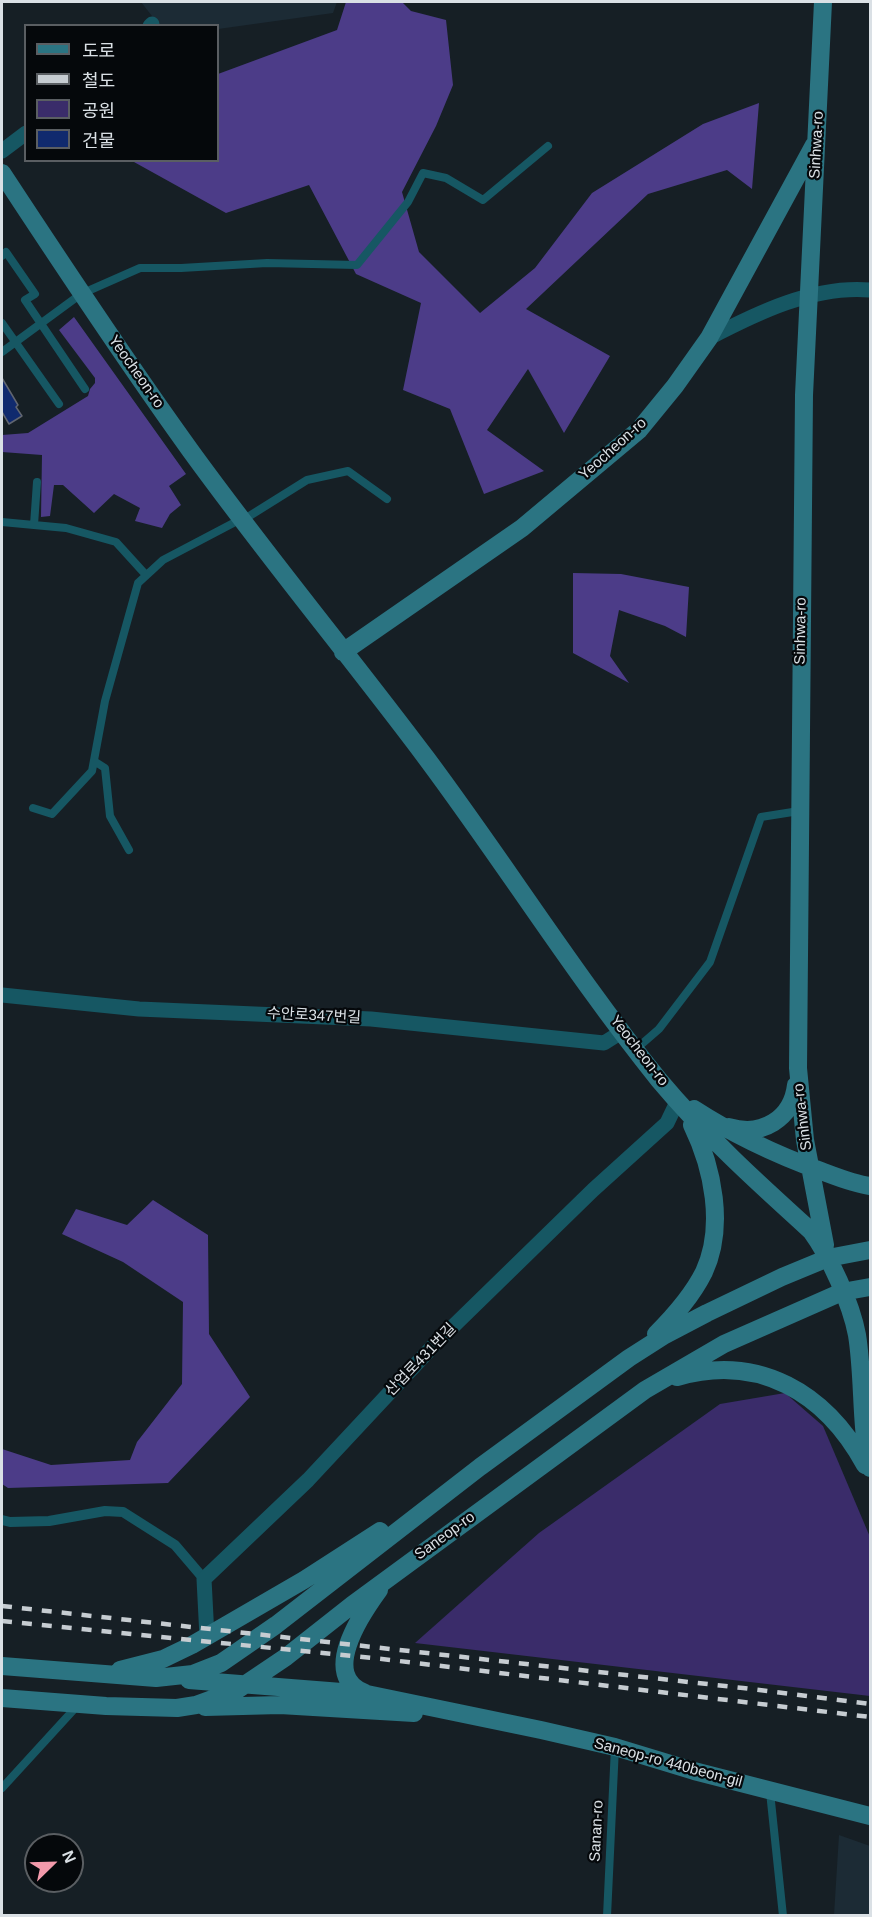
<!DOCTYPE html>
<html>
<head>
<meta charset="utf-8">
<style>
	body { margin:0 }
	#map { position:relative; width:872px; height:1917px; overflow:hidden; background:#161f25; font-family:Helvetica,"Noto Sans KR",sans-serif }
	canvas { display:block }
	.frame { position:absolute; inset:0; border:3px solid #dae0e5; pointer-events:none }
	.legend { position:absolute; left:24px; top:24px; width:195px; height:138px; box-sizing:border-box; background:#05080b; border:2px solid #5a5e62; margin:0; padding:8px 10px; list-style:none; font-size:18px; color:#dae0e5 }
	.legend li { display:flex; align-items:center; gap:12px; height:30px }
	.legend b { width:30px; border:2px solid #5a5e62 }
	.north { position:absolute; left:24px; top:1833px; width:60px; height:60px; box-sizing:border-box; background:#05080b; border:2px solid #5a5e62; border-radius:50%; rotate:67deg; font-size:16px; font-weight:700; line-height:24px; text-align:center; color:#dae0e5 }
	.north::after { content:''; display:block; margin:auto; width:21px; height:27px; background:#f39aab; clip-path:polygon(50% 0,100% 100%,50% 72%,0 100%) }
</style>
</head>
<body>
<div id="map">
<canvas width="872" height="1917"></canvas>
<div class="frame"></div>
<ul class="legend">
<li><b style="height:8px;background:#2b7482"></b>도로</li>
<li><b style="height:8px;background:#c6ccd1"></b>철도</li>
<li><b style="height:16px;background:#3a2c6a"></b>공원</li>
<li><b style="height:16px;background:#102a6e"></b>건물</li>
</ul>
<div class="north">N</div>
</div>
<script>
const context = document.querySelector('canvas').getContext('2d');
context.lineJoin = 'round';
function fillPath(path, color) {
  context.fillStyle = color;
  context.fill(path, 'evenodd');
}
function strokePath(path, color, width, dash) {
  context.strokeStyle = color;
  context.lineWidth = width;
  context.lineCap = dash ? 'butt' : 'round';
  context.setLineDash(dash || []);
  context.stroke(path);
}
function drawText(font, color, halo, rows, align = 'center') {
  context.font = font + ' Helvetica,"Noto Sans KR",sans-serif';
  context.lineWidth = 4.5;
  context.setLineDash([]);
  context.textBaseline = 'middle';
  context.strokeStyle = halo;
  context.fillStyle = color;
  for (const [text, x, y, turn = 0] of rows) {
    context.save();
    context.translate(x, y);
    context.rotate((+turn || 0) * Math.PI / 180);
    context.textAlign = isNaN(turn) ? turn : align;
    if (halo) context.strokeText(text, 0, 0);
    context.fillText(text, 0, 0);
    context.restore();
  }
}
const built = new Path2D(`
	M141,2H337L333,13L218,29V26L159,25Z
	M839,1835L870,1846V1915H834Z`);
const green = new Path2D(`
	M785,1393L823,1426L870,1537V1696L415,1643L539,1533L720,1404Z`);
const forest = new Path2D(`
	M346,2H402L411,11L446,20L453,85L436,126L402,192L419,252L480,313L535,268L592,193L703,124L759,103L752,189L727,170L648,194L526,309L610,356L564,433L528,369L487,430L544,471L484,494L450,409L403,390L421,303L356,274L309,185L226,213L134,162L218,160V74L337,30Z
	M74,317L186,474L169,486L181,505L170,514L162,528L135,521L140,508L114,494L94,513L63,485H54L50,516L41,517L42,455L2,452V435L28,433L88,396L90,389L95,383V378L59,330Z
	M573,573L621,574L689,587L686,637L665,626L619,610L610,656L629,683L573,653Z
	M153,1200L208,1235L209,1334L250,1397L168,1483L8,1488L2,1484V1449L51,1465L130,1460L137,1442L182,1384L183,1302L123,1262L62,1234L76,1209L127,1225Z`);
const building = new Path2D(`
	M2,378L18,405L16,407L22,416L9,424L2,412Z`);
const service = new Path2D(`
	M2,256L6,252L35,294L25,300L85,389
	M2,323L59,404
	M2,352L81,294L140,268H181L267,263L357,265L408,202L423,173L446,178L483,200L548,146
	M243,520L307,480L348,471L387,499
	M2,522L66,528L116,542L146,575
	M34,525L37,482
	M94,761L105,768L110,816L129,850
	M33,808L52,814L92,771L105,701L138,583L163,560L241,519
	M636,1049L659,1029L710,962L761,817L799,811
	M2,1788L78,1705
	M770,1792L783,1916
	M607,1916L615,1747`);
const pedestrian = new Path2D(`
	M2,1520L10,1522L49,1521L105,1511L123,1512L175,1545L204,1579`);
const minor = new Path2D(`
	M150,26L152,24
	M2,151L26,133
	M709,338C757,313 814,285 870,290
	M2,995L139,1009L371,1019L604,1043L623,1031
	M207,1637L204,1579L308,1480L434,1345L593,1190L667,1123L678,1100`);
const secondary = new Path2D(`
	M823,2L804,395L798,1068L805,1140L825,1245
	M2,173C63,266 125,360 190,450C266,555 349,655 427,759C506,865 576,977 659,1080C705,1135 758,1183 811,1231C830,1257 851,1303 857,1335C864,1379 860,1424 870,1468
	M343,652L522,528L639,430L675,386L709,338L814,145
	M694,1109C734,1135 777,1155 821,1171C837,1177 854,1184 870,1186
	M729,1127C762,1137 792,1119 796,1085
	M656,1334C675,1315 692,1296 704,1272C725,1227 713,1168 692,1125
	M677,1377C759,1353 826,1393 865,1465
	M2,1666L156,1678L193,1674L221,1663L237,1652L276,1625L480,1467L629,1358L665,1335L707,1313L782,1277L828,1258L870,1250
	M120,1670L163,1659L192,1645L304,1580L380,1531
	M189,1680L367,1694L541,1730L615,1747L694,1771L870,1816
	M365,1693C320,1676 360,1616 379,1590
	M2,1698L106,1706L177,1708L196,1705L237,1690L286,1657L352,1605L645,1390L724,1344L842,1292L870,1287
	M205,1707L280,1705L414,1713`);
const rail = new Path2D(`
	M2,1606L743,1688L870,1704
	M2,1621L382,1659L870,1717`);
const streetNames = [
	["Sinhwa-ro",817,145,-87],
	["Yeocheon-ro",136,372,55],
	["Yeocheon-ro",613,449,-42],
	["Sinhwa-ro",801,631,-89],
	["수안로347번길",314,1016,3],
	["Yeocheon-ro",639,1051,52],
	["Sinhwa-ro",803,1117,-97],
	["산업로431번길",421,1360,-46],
	["Saneop-ro",445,1536,-36],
	["Saneop-ro 440beon-gil",668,1763,15],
	["Sanan-ro",597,1831,-87]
];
fillPath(built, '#1c2b35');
fillPath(green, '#3a2c6a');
fillPath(forest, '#4c3c88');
fillPath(building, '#102a6e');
strokePath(building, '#606570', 1.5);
strokePath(service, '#165763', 8);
strokePath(pedestrian, '#165763', 10);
strokePath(minor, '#165763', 15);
strokePath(secondary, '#2b7482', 18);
strokePath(rail, '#c6ccd1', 4.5, [10, 10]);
drawText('15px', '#dae0e5', '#05080b', streetNames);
</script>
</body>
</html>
